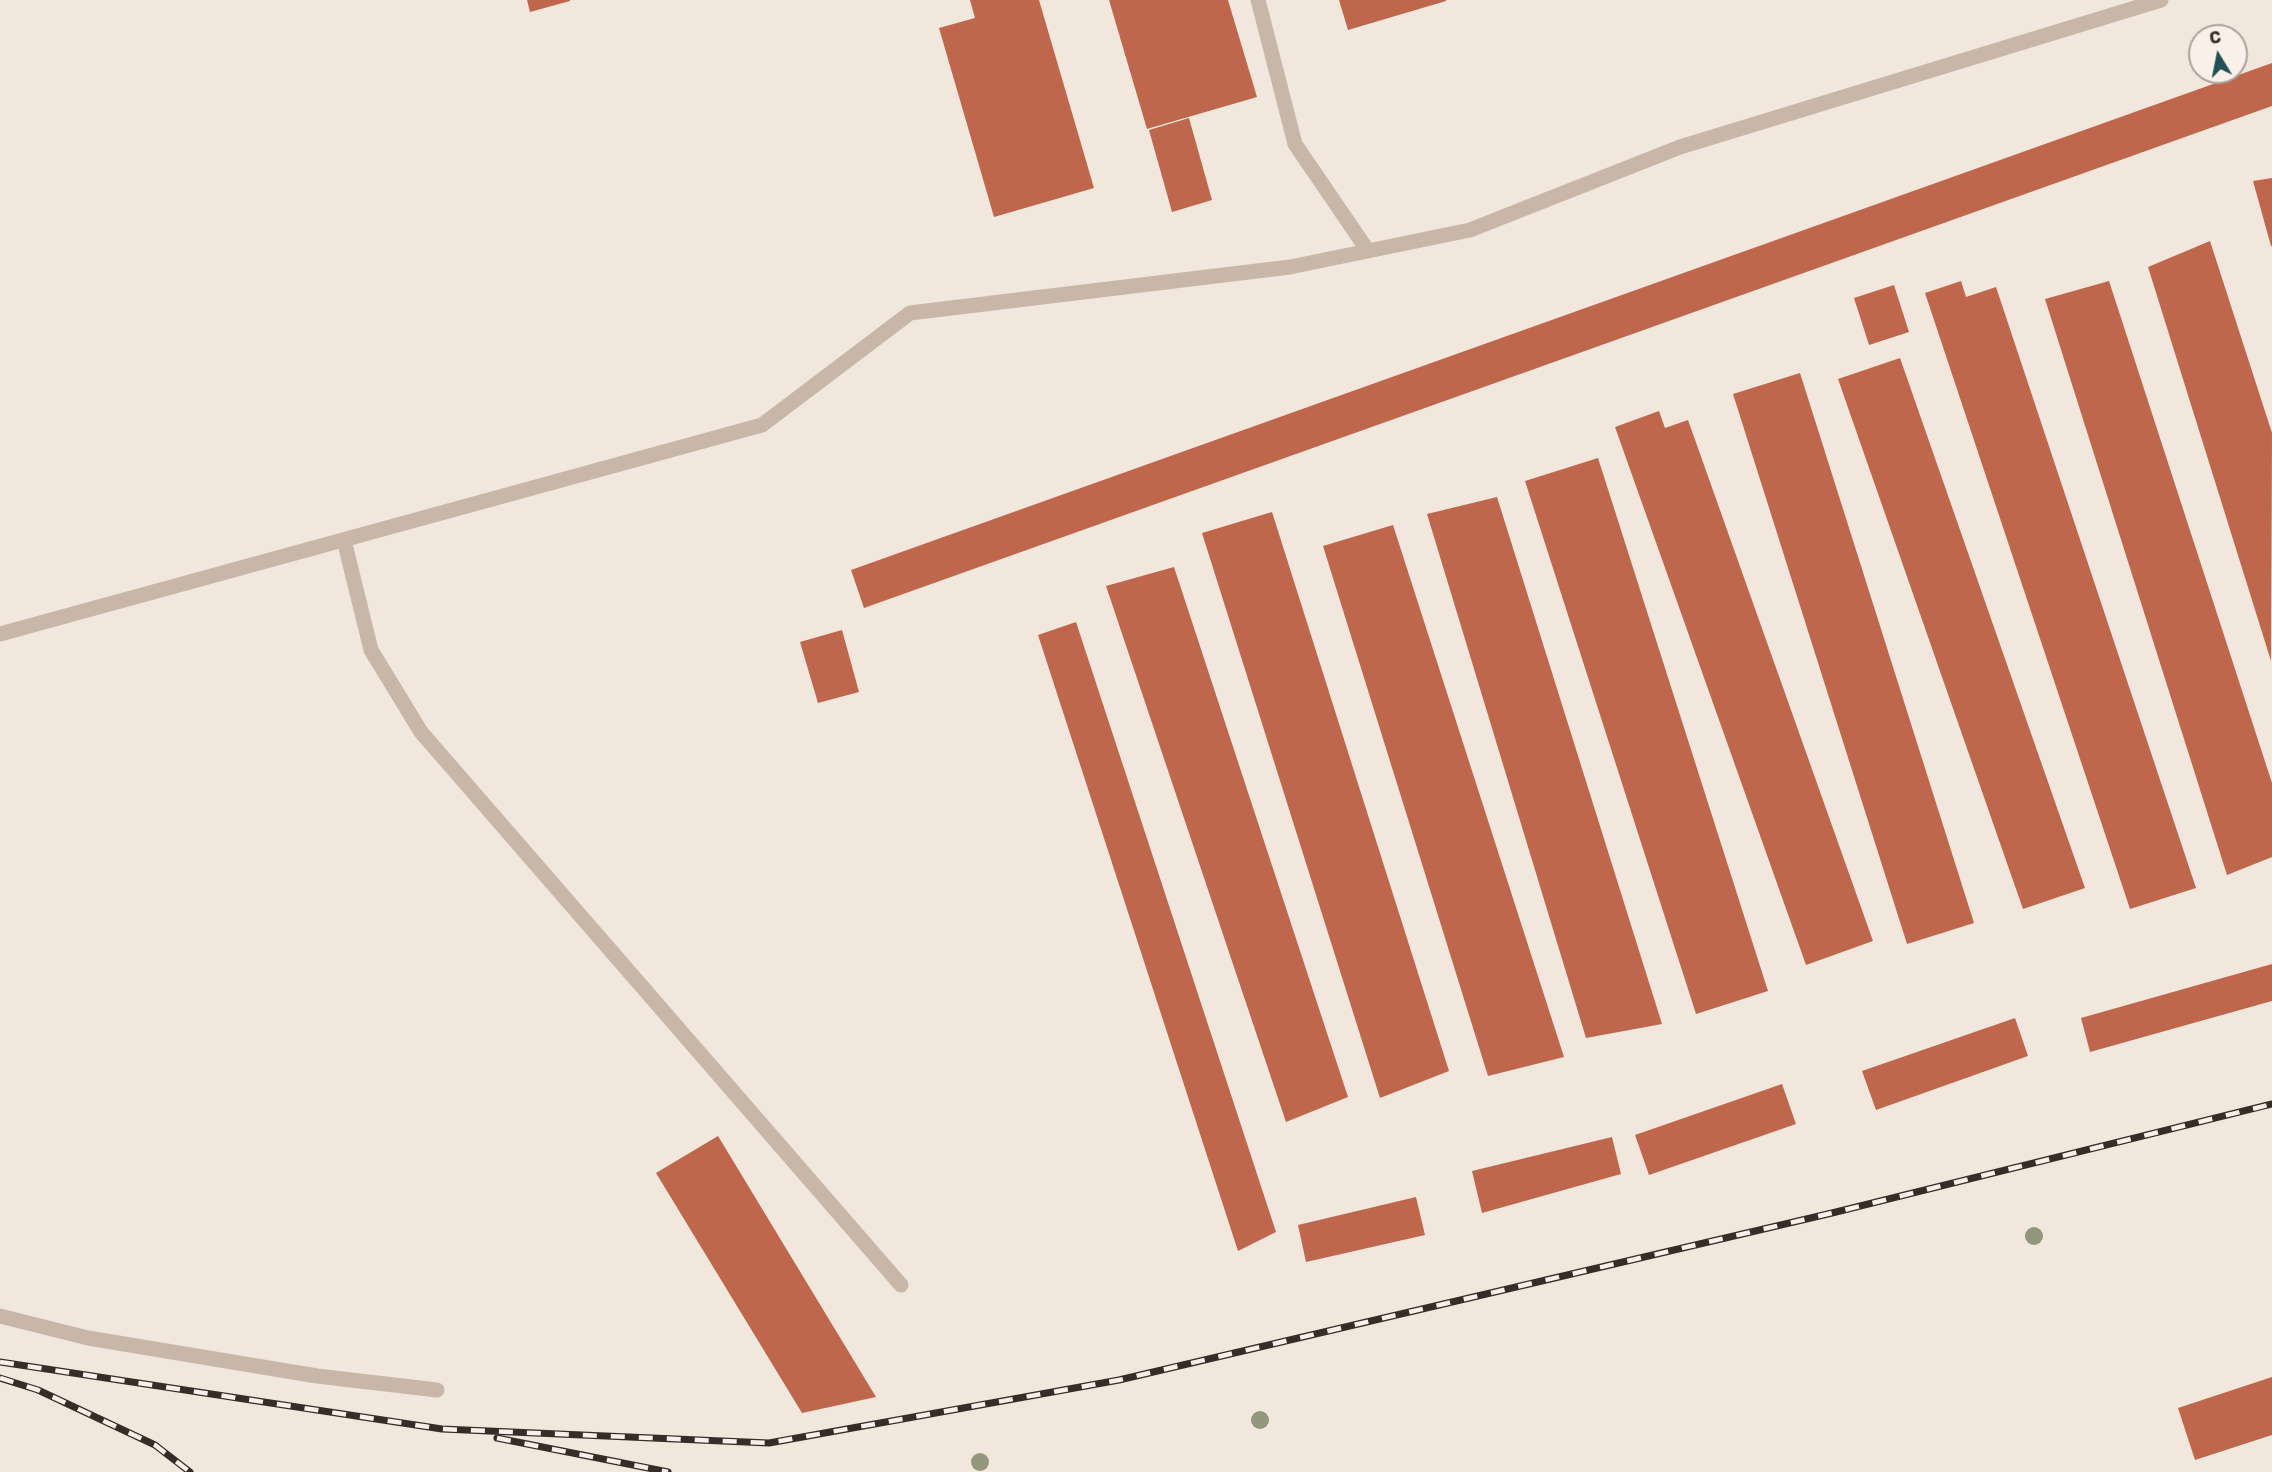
<!DOCTYPE html>
<html>
<head>
<meta charset="utf-8">
<style>
	body { margin:0 }
	#map { position:relative; width:2272px; height:1472px; overflow:hidden; background:#f1e7dd; font-family:Rubik,sans-serif }
	canvas { display:block }
	.north { position:absolute; left:2188px; top:24px; width:60px; height:60px; box-sizing:border-box; background:#f9f1e9; border:2px solid #aba39c; border-radius:50%; rotate:350deg; font-size:16px; font-weight:700; line-height:24px; text-align:center; color:#362d29 }
	.north::after { content:''; display:block; margin:auto; width:21px; height:27px; background:#205255; clip-path:polygon(50% 0,100% 100%,50% 72%,0 100%) }
</style>
</head>
<body>
<div id="map">
<canvas width="2272" height="1472"></canvas>
<div class="north">С</div>
</div>
<script>
const context = document.querySelector('canvas').getContext('2d');
context.lineJoin = 'round';
function fillPath(path, color) {
  context.fillStyle = color;
  context.fill(path, 'evenodd');
}
function strokePath(path, color, width, dash) {
  context.strokeStyle = color;
  context.lineWidth = width;
  context.lineCap = dash ? 'butt' : 'round';
  context.setLineDash(dash || []);
  context.stroke(path);
}
const building = new Path2D(`
	M527,0H570V1L530,12Z
	M970,0H1039L1094,188L994,217L939,28L975,18Z
	M1109,0H1228L1257,97L1147,129Z
	M1339,0H1446V1L1348,30Z
	M2272,63V106L864,608L851,570Z
	M1189,118L1212,200L1172,212L1149,130Z
	M2272,178V246H2271L2253,181Z
	M2210,241L2272,433L2271,661L2148,267Z
	M1961,281L1966,297L1996,287L2196,888L2130,909L1925,293Z
	M2109,281L2272,783V857L2227,875L2045,299Z
	M1894,285L1909,332L1869,345L1854,298Z
	M1900,358L2085,888L2023,909L1838,379Z
	M1800,373L1974,923L1907,944L1733,394Z
	M1659,411L1665,428L1688,420L1873,941L1806,965L1615,427Z
	M1598,458L1768,991L1696,1014L1525,481Z
	M1497,497L1662,1024L1586,1038L1427,514Z
	M1272,512L1449,1071L1380,1098L1202,533Z
	M1393,525L1564,1057L1488,1076L1323,546Z
	M1174,567L1348,1097L1286,1122L1106,586Z
	M1076,622L1276,1232L1238,1251L1038,635Z
	M842,630L859,692L818,703L800,642Z
	M2272,964V1001L2090,1052L2081,1018Z
	M2015,1018L2028,1056L1876,1110L1862,1071Z
	M1782,1084L1796,1124L1649,1175L1635,1135Z
	M718,1136L876,1397L802,1413L656,1173Z
	M1612,1137L1621,1174L1482,1213L1472,1171Z
	M1416,1197L1425,1235L1306,1262L1298,1225Z
	M2272,1377V1435L2195,1460L2178,1408Z`);
const minor = new Path2D(`
	M1258,0L1295,144L1368,251
	M344,540L371,650L421,732L901,1285
	M0,634L762,425L910,313L1290,267L1470,230L1680,147L2161,0
	M0,1316L88,1338L317,1376L437,1390`);
const rail = new Path2D(`
	M0,1362L442,1429L769,1443L1119,1380L1832,1213L2272,1104
	M0,1378L38,1390L155,1445L190,1472
	M497,1438L668,1472`);
const trees = [
	[2034,1236],
	[1260,1420],
	[980,1462]
];
fillPath(building, '#bf674c');
strokePath(minor, '#c8b7a9', 15);
strokePath(rail, '#362d29', 7);
strokePath(rail, '#f9f1e9', 4.5, [14]);
context.fillStyle = '#92967d';
for (const [x, y] of trees) {
  context.beginPath();
  context.arc(x, y, 9, 0, 2 * Math.PI);
  context.fill();
}
</script>
</body>
</html>
